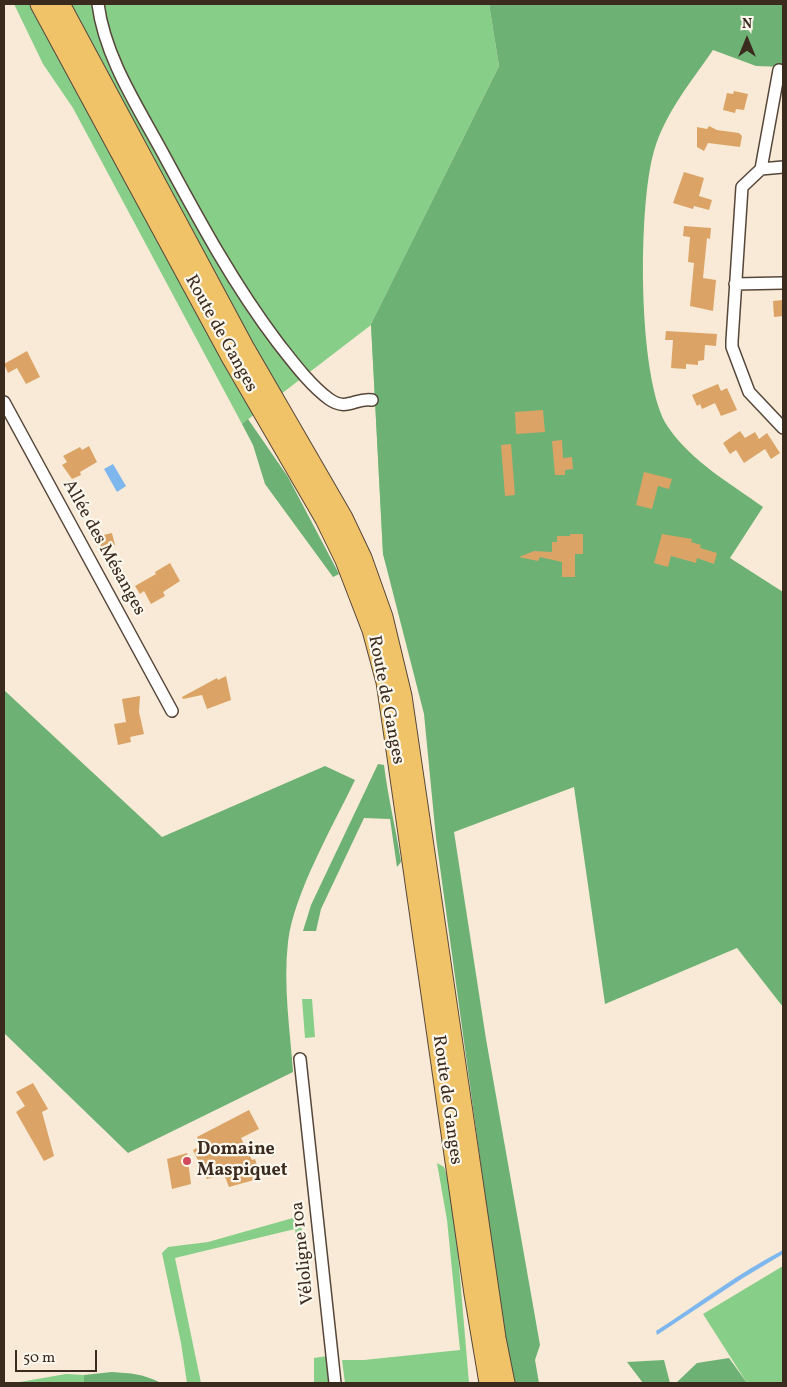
<!DOCTYPE html>
<html>
<head>
<meta charset="utf-8">
<style>
	body { margin:0 }
	#map { position:relative; width:787px; height:1387px; overflow:hidden; background:#f8ead6; font-family:Vollkorn,serif }
	canvas { display:block }
	.frame { position:absolute; inset:0; border:5px solid #3b2a1e; pointer-events:none }
	.north { position:absolute; left:722px; top:15px; width:50px; height:50px; -webkit-text-stroke:4px #fbf7ec; paint-order:stroke; rotate:0deg; font-size:14px; font-weight:700; line-height:20px; text-align:center; color:#3b2a1e }
	.north::after { content:''; display:block; margin:auto; width:18px; height:22px; background:#3b2a1e; clip-path:polygon(50% 0,100% 100%,50% 72%,0 100%) }
	.scale { position:absolute; left:15px; top:1350px; width:82px; height:22px; box-sizing:border-box; border:2px solid #3b2a1e; border-top:0; padding-left:6px; font-size:15px; line-height:18px; white-space:nowrap; color:#3b2a1e; -webkit-text-stroke:4px #fbf7ec; paint-order:stroke }
</style>
</head>
<body>
<div id="map">
<canvas width="787" height="1387"></canvas>
<div class="frame"></div>
<div class="north">N</div>
<div class="scale">50 m</div>
</div>
<script>
const context = document.querySelector('canvas').getContext('2d');
context.lineJoin = 'round';
function fillPath(path, color) {
  context.fillStyle = color;
  context.fill(path, 'evenodd');
}
function strokePath(path, color, width, dash) {
  context.strokeStyle = color;
  context.lineWidth = width;
  context.lineCap = dash ? 'butt' : 'round';
  context.setLineDash(dash || []);
  context.stroke(path);
}
function drawText(font, color, halo, rows, align = 'center') {
  context.font = font + ' Vollkorn,serif';
  context.lineWidth = 4.5;
  context.setLineDash([]);
  context.textBaseline = 'middle';
  context.strokeStyle = halo;
  context.fillStyle = color;
  for (const [text, x, y, turn = 0] of rows) {
    context.save();
    context.translate(x, y);
    context.rotate((+turn || 0) * Math.PI / 180);
    context.textAlign = isNaN(turn) ? turn : align;
    if (halo) context.strokeText(text, 0, 0);
    context.fillText(text, 0, 0);
    context.restore();
  }
}
const green = new Path2D(`
	M14,4H489L499,66L371,324L783,787L609,741L442,742L383,554L371,325L242,424L73,108L43,64Z
	M302,999H312L315,1037L305,1038Z
	M437,1163L444,1167L447,1176L457,1242L469,1383H345L342,1360H364L460,1350L447,1220Z
	M300,1216L307,1271L301,1273L295,1229L175,1258L201,1383H187L181,1343L162,1253L168,1247L208,1242Z
	M783,1266V1383H747L703,1314Z
	M327,1356L330,1383H314V1358Z
	M66,1374L84,1375V1383H14Z`);
const forest = new Path2D(`
	M489,4H783V67L756,66L713,50C691,82 665,113 654,151C638,205 637,381 668,427C691,461 731,484 763,507L730,558L783,592V1007L737,948L605,1004L574,787L454,832L486,1039L540,1345L535,1360L539,1383H514L503,1326L436,838L424,714L383,554L371,324L499,66Z
	M248,419L288,477L339,574L333,577L265,484L253,445L242,424Z
	M4,690L162,837L325,766L355,780C333,826 294,893 288,942C283,985 290,1030 293,1072L128,1153L4,1033Z
	M378,764L384,765C388,798 396,829 401,862L397,867L390,819L364,818L321,909L316,931H303L311,905Z
	M729,1358L747,1383H676L697,1363Z
	M664,1360L670,1383H643L627,1362Z
	M112,1372C130,1373 144,1374 161,1383H84V1375Z`);
const water = new Path2D(`
	M113,464L126,486L117,492L104,469Z
	M783,1250V1254L743,1278L657,1335L656,1331C698,1304 739,1273 783,1250Z`);
const building = new Path2D(`
	M734,91L748,94L744,110L736,109L735,113L723,110L727,93L733,94Z
	M709,126L717,130L739,133L742,136L740,147L708,143L704,151L697,147V127L707,129Z
	M684,172L704,178L699,196L712,200L709,210L694,206L693,209L673,203Z
	M684,226L711,228L710,239L707,238L703,278L716,280L713,311L690,306L694,263L688,262L690,237L683,236Z
	M783,300V316L774,317L773,301Z
	M666,331L717,334L716,346L705,345L704,360L698,361V365L686,364V369L671,368L673,340H665Z
	M27,351L40,377L26,384L17,368L8,373L4,364Z
	M718,384L721,391L727,388L737,410L721,416L715,403L702,409L700,404L697,406L692,395Z
	M543,410L545,432L516,434L515,412Z
	M740,431L745,438L755,432L759,439L767,433L780,453L771,459L765,449L744,463L736,450L730,454L723,443Z
	M562,440L563,458L572,457L573,469L565,470V475H555L552,441Z
	M511,444L515,495L505,496L501,445Z
	M89,446L97,462L80,472L81,475L72,479L62,465L67,462L63,456L80,447L82,450Z
	M644,472L672,479L669,489L658,486L652,509L636,505Z
	M112,533L115,545L101,548L99,536Z
	M570,534H583V554H575V577H562V562L540,557L538,561L519,557L534,551L552,552V542H557V536H570Z
	M662,534L692,539L691,542L701,545L700,548L717,553L714,564L697,558L696,563L671,556L668,567L654,563Z
	M170,563L180,581L163,592L165,596L151,604L144,591L140,594L135,586L156,574L155,572Z
	M226,676L231,700L207,709L202,695L183,699L182,697L217,678L218,680Z
	M140,696L139,712L144,734L130,737L131,742L118,745L114,724L126,722L122,699Z
	M33,1083L48,1109L42,1112L54,1156L44,1161L16,1112L25,1106L16,1092Z
	M249,1110L259,1129L241,1138L252,1160L255,1159L261,1178L229,1187L224,1174L207,1179L193,1150L201,1146L197,1137Z
	M187,1153L191,1184L172,1189L167,1159Z`);
const minor = new Path2D(`
	M98,4C105,59 140,110 166,159C200,222 234,285 278,343C293,362 309,384 329,399C347,412 356,397 372,400
	M783,167L761,169L742,187L732,341V347L749,392L783,428
	M761,169L779,70
	M735,284L783,283
	M4,402L172,711
	M300,1059L335,1383`);
const primary = new Path2D(`
	M40,4L231,357L325,519L345,560L372,630L386,682L395,743L474,1294L489,1383
	M60,4L244,347L343,518L362,558L383,617L402,696L496,1338L505,1383`);
const markers = [
	[187,1161,5,"#d1495b"]
];
const streetNames = [
	["Route de Ganges",220,334,61],
	["Allée des Mésanges",103,548,61],
	["Route de Ganges",385,700,79],
	["Route de Ganges",446,1100,82],
	["Véloligne 10a",304,1253,-96]
];
const poiNames = [
	["Domaine",197,1151],
	["Maspiquet",197,1172]
];
fillPath(green, '#87ce88');
fillPath(forest, '#6db174');
fillPath(water, '#7eb7ee');
fillPath(building, '#dba466');
strokePath(minor, '#57473a', 14);
strokePath(primary, '#57473a', 21);
strokePath(minor, '#fff', 11);
strokePath(primary, '#f0c369', 19);
for (const [x, y, r, color] of markers) {
  const dot = new Path2D();
  dot.arc(x, y, r, 0, 2 * Math.PI);
  context.fillStyle = color;
  context.fill(dot);
  strokePath(dot, '#fbf7ec', 2);
}
drawText('18px', '#3b2a1e', '#fbf7ec', streetNames);
drawText('bold 18px', '#3b2a1e', '#fbf7ec', poiNames, 'left');
</script>
</body>
</html>
